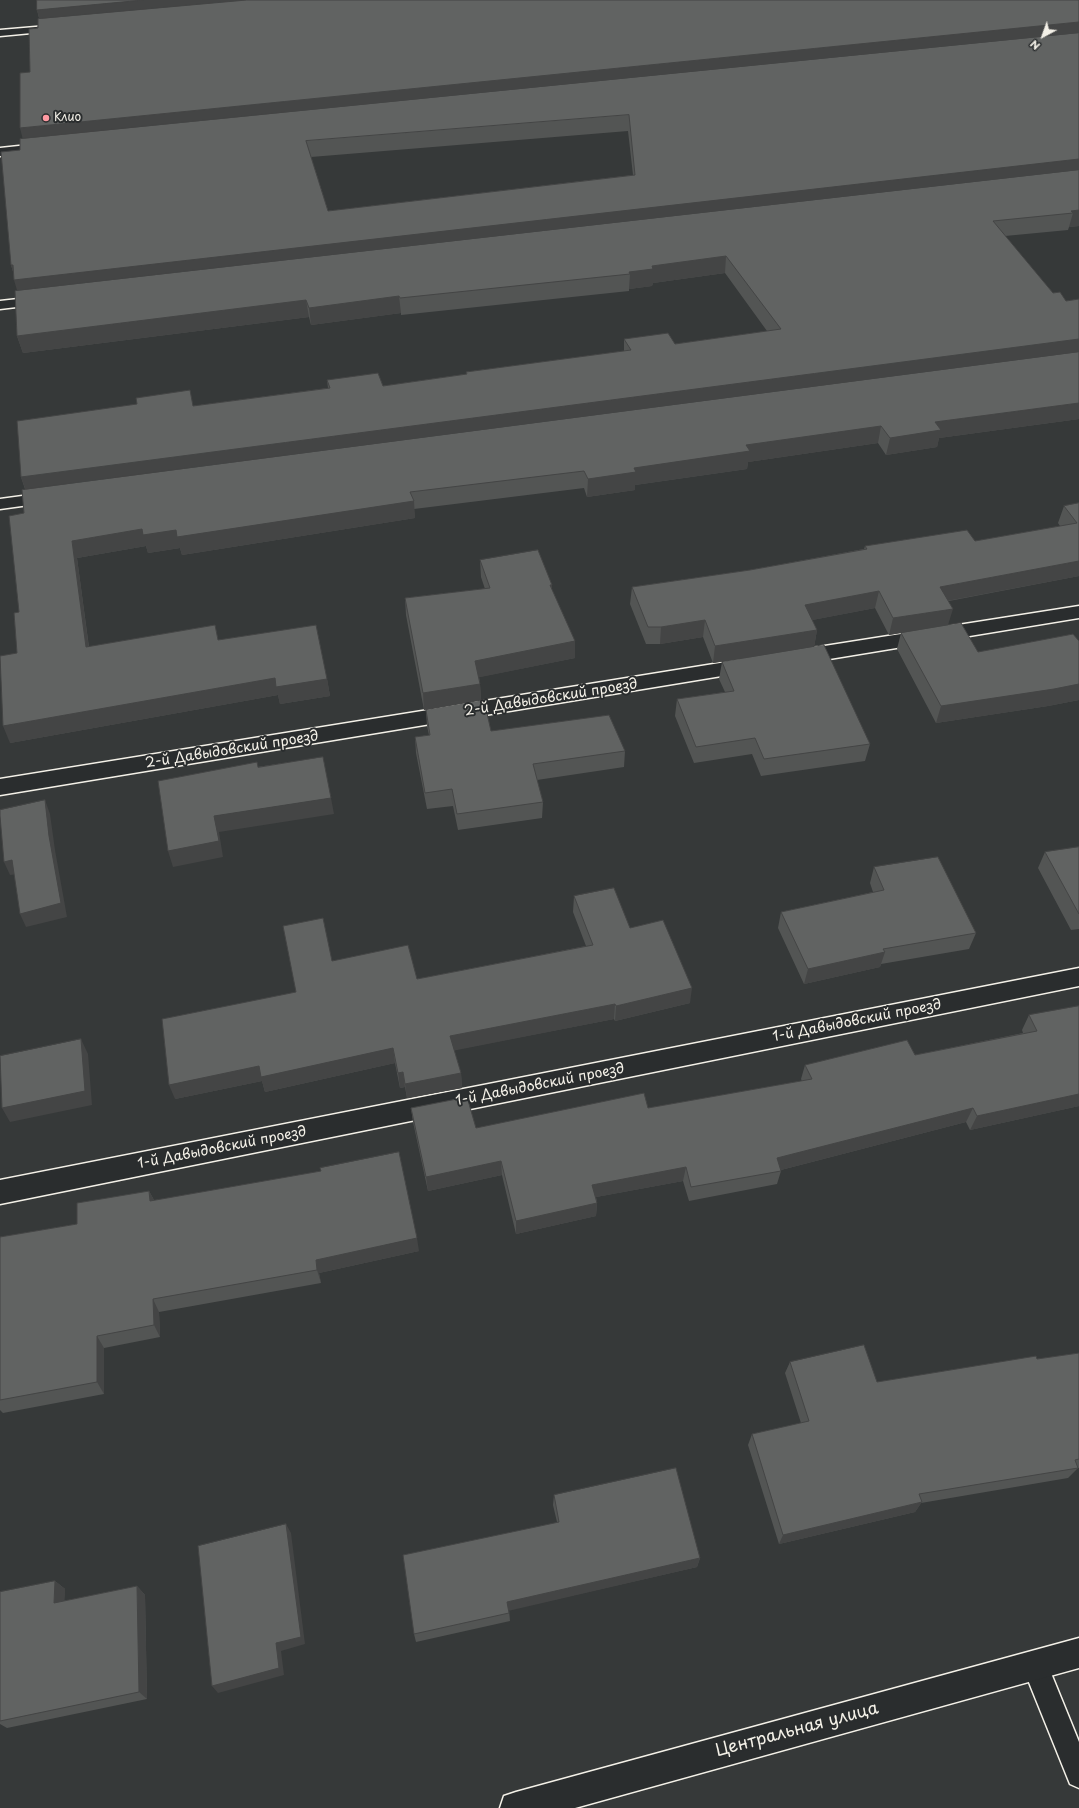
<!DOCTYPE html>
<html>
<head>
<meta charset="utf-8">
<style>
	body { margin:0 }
	#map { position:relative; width:1079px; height:1808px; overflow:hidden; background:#363939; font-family:"Playpen Sans",sans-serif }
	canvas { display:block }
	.north { position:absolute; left:1023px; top:16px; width:40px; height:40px; -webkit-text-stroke:3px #2a2d2e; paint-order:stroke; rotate:221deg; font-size:11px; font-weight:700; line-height:16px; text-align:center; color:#f4f1e8 }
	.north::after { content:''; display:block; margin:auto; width:14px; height:18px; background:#f4f1e8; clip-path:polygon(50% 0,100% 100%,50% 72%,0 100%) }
</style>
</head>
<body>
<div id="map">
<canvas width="1079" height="1808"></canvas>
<div class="north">N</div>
</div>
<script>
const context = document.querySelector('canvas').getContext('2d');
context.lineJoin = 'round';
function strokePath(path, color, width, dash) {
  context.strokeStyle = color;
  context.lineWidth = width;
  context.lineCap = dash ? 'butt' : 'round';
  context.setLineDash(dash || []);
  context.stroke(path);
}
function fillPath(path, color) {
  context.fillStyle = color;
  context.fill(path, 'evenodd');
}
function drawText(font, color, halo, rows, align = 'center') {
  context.font = font + ' "Playpen Sans",sans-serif';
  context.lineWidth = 4;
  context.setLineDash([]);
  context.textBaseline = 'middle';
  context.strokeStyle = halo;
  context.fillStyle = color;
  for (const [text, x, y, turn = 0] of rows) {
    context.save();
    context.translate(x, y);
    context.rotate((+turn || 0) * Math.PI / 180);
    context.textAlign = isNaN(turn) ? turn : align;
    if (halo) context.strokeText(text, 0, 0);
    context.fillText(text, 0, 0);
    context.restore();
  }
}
const lane = new Path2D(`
	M1035,1652L1044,1656L1079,1742V1788L1070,1784L1022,1665L1026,1656Z`);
const street = new Path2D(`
	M59,25L63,26L65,28L63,30L0,36V30Z
	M47,143L52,144L53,147L52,150L0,156V148Z
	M45,296L50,297L52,300L50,303L0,309V301Z
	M52,492L58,493L61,497L58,501L0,509V499Z
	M1079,606V618L799,664L792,662L789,657L792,652L799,650Z
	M751,658L758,660L761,665L758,670L0,795V779Z
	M1079,968V986L0,1204V1180Z`);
const secondary = new Path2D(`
	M1079,1638V1668L575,1808H500L504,1796L516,1792Z`);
const wall = new Path2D(`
	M1079,0V226L1069,227L1068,230L1005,236L1053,293L1066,301L1079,299V419L939,438L937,447L886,455L878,443L748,462L747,469L635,485V490L587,497L584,488L414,509L415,518L182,555L180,548L148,553L146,546L77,558L89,647L215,625L218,640L327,679L330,696L280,704L278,695L10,743L17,653L25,489L21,477L193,406L328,388L327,380L383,386L466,374V372L624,351V339L675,344L767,331L725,273L653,283L652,286L629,289V291L401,315V313L311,325L309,317L23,353L17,336L18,291L14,275L11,265L20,150L23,139L30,72L39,18L37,10ZM628,131L633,175L328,211L311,157Z
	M1079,503V576L949,601L948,625L978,652L1079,641V700L1048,706L936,723L897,649L901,633L889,635L875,608L812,620L817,630L814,647L870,744L865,761L761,776L752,754L694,763L675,716L677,699L725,692L719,679L722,662L752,657L713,663L703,637L660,644H646L630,604L632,587L750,570L864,549L865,546L975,541L1060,526L1058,523L1064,506Z
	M480,560L552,585V591L575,658L479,677L480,684L481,700L424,710L406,615L405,598L485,589L481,577Z
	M426,710L491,731L625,751L624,767L537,780L543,802L542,818L458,830L453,806L427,809L416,753L415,737L429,735L427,726Z
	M1079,847V929L1071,930L1038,868L1045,852Z
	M874,867L976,933L969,949L881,964L880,967L804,984L778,928L781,912L873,892L870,883Z
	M574,896L630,928L690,1003L615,1021L614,1019L454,1050L461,1073L462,1088L407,1098L405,1087L400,1088L395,1063L265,1092L262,1081L175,1099L296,992L332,961L417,979L586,946L573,912Z
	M1079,1006V1106L970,1130L966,1122L781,1170V1171L777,1184L689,1201L683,1181L596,1197L597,1203L596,1216L516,1234L502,1175L428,1191L413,1122L411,1108L476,1128L648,1108L802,1081L801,1079L805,1065L915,1055L1023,1033L1022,1030L1029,1015Z
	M149,1191L154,1200L419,1251L319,1273L321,1283L159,1312L160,1337L104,1348V1394L3,1413L0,1410V1237L77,1224Z
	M1079,1353V1468H1078L1068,1478L921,1503L915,1512L779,1544L748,1445L752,1434L801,1423L785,1373L790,1362L877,1382L1037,1359Z
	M554,1495L700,1558L697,1567L509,1610L510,1621L416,1642L414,1634L557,1522L553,1505Z
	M55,1581L65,1589L64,1601L137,1586L145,1595L147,1699L7,1728L0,1724V1592Z`);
const shadedWall = new Path2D(`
	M144,0H261L41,25L37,10Z
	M1079,22V37L24,144L20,128Z
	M1079,159V175L19,297L14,280H16L11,265Z
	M1079,210V226L1069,227L1073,213L1071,211Z
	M726,256L725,273L653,283L652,286L629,289L630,274L629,272L652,266Z
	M399,296L401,313L311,325L309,308Z
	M306,300L309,317L23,353L17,336Z
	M1079,339V356L27,494L21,477Z
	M1079,403V419L939,438L937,447L886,455L890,438L935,422Z
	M881,426L878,443L748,462L747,469L635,485V490L587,497L588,479L634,468L746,445Z
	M414,501L415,518L182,555L180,548L148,553L146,546L77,558L91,664L86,647L72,541L142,529L176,530Z
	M1079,561V576L936,603L940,587Z
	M550,585H552V602Z
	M879,591L875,608L802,622L805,605Z
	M953,609L948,625L889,635L893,618Z
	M705,620L703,637L660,644L661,627Z
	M817,630L814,647L713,663L715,646Z
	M575,641V658L476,678L475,661Z
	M275,678L327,679L330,696L280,704L278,695L10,743L3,726Z
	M480,684L481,700L424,710L423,693Z
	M1079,684V700L1048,706L936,723L941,706Z
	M331,798L334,814L219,832L223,857L173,867L168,851L214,816Z
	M45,800L50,814L55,850L67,917L26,927L20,914L49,836Z
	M12,860L18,874L10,875L4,862Z
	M885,952L880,967L804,984L808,969Z
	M692,988L690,1003L615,1021L616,1006Z
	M615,1004L614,1019L452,1051L450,1036Z
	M81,1039L88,1054L92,1105L10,1122L2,1108Z
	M393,1048L395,1063L265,1092L262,1081L175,1099L169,1085L259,1066Z
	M403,1072L405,1087L400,1088L398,1073Z
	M461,1073L462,1088L407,1098L405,1084Z
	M1079,1094V1106L970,1130L977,1116Z
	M973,1108L966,1122L773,1172L777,1158Z
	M501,1161L502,1175L428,1191L426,1177Z
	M686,1167L683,1181L591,1198L592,1185Z
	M149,1191L156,1204L150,1201Z
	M597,1203L596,1216L516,1234V1221Z
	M417,1238L419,1251L319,1273L321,1283L317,1270L316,1260Z
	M153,1299L159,1312L160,1337L154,1325Z
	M97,1336L104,1348V1394L97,1382Z
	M922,1502L915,1512L779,1544L783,1535Z
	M286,1524L291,1533L305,1644L281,1651L284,1675L218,1693L212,1686L276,1643Z
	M700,1558L697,1567L508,1611L507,1602Z
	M55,1581L65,1589L64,1611L54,1603Z
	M137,1586L145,1595L147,1699L139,1692Z`);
const building = new Path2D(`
	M37,0H144L37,10Z
	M247,0H1079V22L20,128V73L30,72L29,29L38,28V19Z
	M1079,33V159L14,280L13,265H11L1,152L20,150V139ZM629,115L635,175L328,211L306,141Z
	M1079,170V210L1071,211L1073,213L993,221L1053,293L1060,292L1066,301L1079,299V339L21,477L17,421L137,404L136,398L190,390L193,406L330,388L327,380L378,373L383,386L467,374L466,372L631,350L624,339L668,333L675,344L781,329L726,256L652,266L653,269L629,272L630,274L400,298L399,296L309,308L306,300L17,336L15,291Z
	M1079,352V403L935,422L941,430L890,438L881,426L746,445L750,451L634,468L636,472L588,479L584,471L410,492L414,501L177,537L176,530L143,535L142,529L72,541L86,647L215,625L218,640L316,625L327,679L276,687L275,678L3,726L0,656L17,653L14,613L19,612L9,516L24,513L22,490Z
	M1079,503V561L940,587L953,609L893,618L879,591L805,605L817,630L715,646L705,620L661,627H648L632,587L750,570L867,549L865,546L967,530L975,541L1077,523L1064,506Z
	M538,550L552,585H550L575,641L475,661L480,684L423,693L405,598L490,588L480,560Z
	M961,623L978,652L1073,634L1079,641V684L1054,689L941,706L901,633Z
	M824,645L870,744L764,759L755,738L696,747L677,699L734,691L722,662Z
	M484,700L491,731L609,715L625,751L533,764L543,802L457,814L452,789L425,793L415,737L430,735L426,710Z
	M323,757L331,798L214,816L219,841L168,851L158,781L257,762L258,767Z
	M45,800L49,836L61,903L20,914L12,860L4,862L0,816V810Z
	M1079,847V914L1045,852Z
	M938,857L976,933L883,949L885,952L808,969L781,912L884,890L874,867Z
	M614,888L630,928L663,920L692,988L616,1006L615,1004L450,1036L461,1073L405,1084L403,1072L398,1073L393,1048L261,1077L259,1066L169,1085L162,1019L296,992L283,926L323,918L332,961L408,945L417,979L593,945L574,896Z
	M1079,1006V1094L977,1116L973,1108L777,1158L781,1171L691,1187L686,1167L592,1185L597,1203L516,1221L501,1161L426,1177L411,1108L467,1097L476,1128L644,1093L648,1108L812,1079L805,1065L907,1040L915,1055L1037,1031L1029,1015Z
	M81,1039L85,1091L2,1108L0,1056Z
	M399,1152L417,1238L316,1260L317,1270L153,1299L154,1325L97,1336V1382L0,1400V1237L77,1224V1203L149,1191L150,1201L321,1171L320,1168Z
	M864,1345L877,1382L1036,1356L1037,1359L1079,1353V1459L1075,1460L1078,1468L919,1494L922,1502L783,1535L752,1434L809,1421L790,1362Z
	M676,1468L700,1558L507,1602L509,1613L414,1634L403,1555L559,1522L554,1495Z
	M286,1524L301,1637L276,1643L279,1668L212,1686L198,1546Z
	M55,1581L54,1603L137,1586L139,1692L0,1721V1592Z`);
const markers = [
	[46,118,4,"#ff9aa2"]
];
const farPoinames = [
	["Клио",54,118]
];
const streetNames = [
	["2-й Давыдовский проезд",551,698,-9],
	["2-й Давыдовский проезд",232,750,-9],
	["1-й Давыдовский проезд",857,1021,-11],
	["1-й Давыдовский проезд",540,1085,-11],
	["1-й Давыдовский проезд",222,1148,-11]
];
const nearStreetnames = [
	["Центральная улица",797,1730,-15]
];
strokePath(lane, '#f4f1e8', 3);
strokePath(street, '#f4f1e8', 3);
strokePath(secondary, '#f4f1e8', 3);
fillPath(lane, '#2a2d2e');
fillPath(street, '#2a2d2e');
fillPath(secondary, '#2a2d2e');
fillPath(wall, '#535554');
fillPath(shadedWall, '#444545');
fillPath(building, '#616362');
strokePath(building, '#444545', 1);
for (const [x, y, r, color] of markers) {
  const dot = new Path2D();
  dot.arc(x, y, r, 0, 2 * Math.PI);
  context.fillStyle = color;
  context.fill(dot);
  strokePath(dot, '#2a2d2e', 1.5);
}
drawText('12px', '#f4f1e8', '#2a2d2e', farPoinames, 'left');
drawText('14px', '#f4f1e8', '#2a2d2e', streetNames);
drawText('17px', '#f4f1e8', '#2a2d2e', nearStreetnames);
</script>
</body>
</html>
